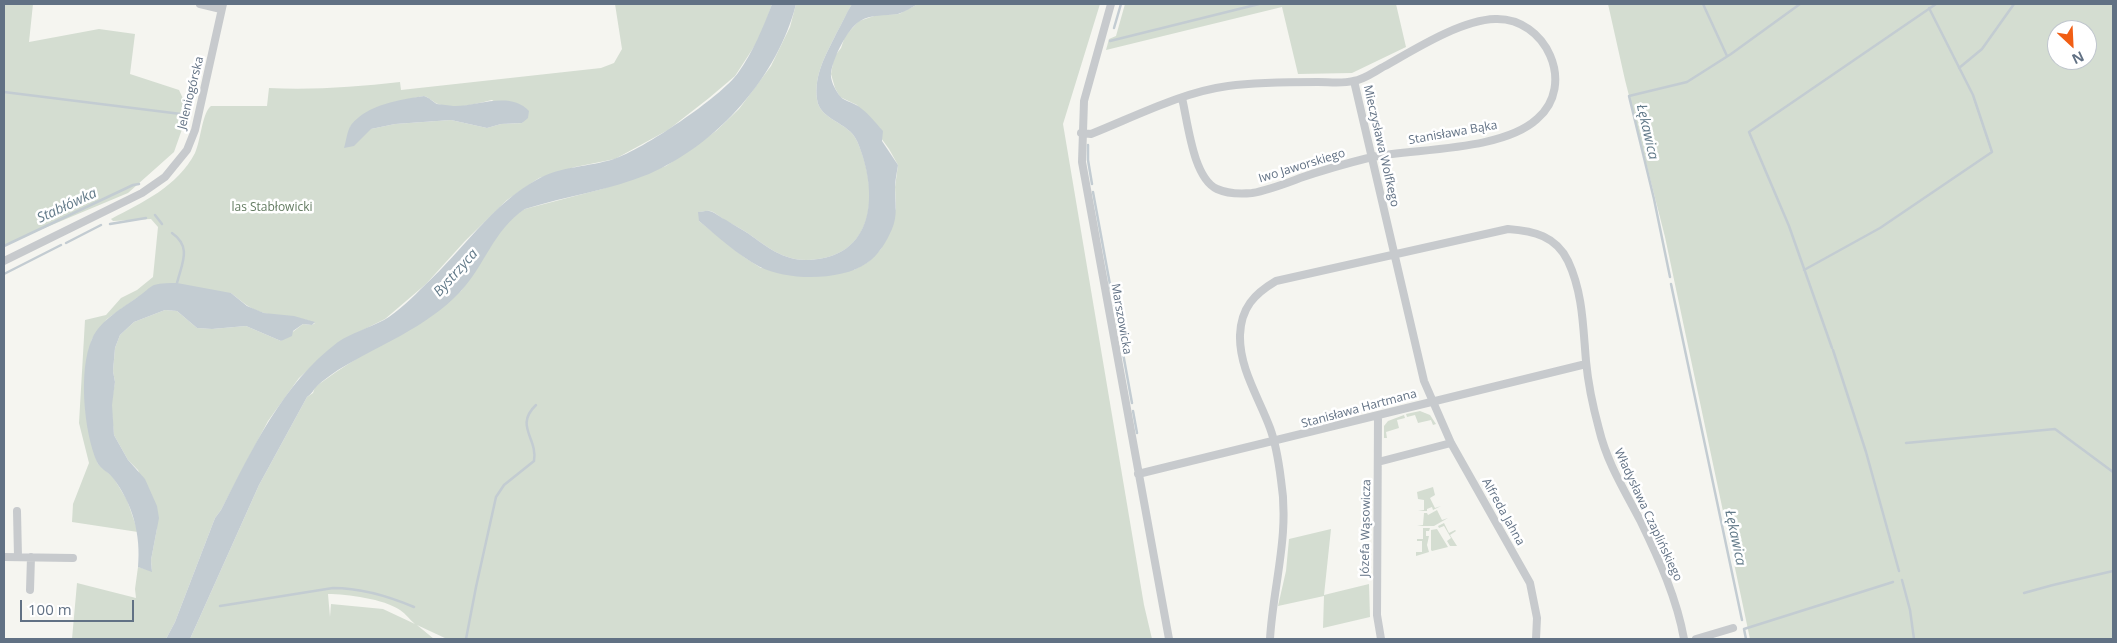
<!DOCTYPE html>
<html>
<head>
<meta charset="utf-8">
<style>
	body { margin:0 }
	#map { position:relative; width:2117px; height:643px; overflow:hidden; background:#f5f5f0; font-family:"Open Sans",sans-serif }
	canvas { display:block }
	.frame { position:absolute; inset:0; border:5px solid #617184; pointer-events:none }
	.north { position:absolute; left:2047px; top:20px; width:50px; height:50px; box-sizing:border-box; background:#fff; border:1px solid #c0c6ce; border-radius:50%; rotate:155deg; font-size:14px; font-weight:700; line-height:20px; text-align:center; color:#617184 }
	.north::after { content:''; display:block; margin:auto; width:18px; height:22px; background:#f15e14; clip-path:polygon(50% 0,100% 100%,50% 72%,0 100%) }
	.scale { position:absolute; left:20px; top:600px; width:114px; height:22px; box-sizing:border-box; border:2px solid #617184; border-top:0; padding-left:6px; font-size:15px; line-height:18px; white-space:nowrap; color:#617184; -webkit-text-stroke:4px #fff; paint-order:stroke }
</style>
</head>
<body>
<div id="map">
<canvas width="2117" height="643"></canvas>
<div class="frame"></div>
<div class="north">N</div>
<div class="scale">100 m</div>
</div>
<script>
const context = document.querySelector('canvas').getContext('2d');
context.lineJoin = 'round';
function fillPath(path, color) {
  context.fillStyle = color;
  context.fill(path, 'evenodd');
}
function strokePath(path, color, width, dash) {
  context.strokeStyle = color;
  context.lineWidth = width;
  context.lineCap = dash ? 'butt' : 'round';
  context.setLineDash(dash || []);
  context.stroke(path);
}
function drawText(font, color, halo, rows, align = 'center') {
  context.font = font + ' "Open Sans",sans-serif';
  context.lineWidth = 5;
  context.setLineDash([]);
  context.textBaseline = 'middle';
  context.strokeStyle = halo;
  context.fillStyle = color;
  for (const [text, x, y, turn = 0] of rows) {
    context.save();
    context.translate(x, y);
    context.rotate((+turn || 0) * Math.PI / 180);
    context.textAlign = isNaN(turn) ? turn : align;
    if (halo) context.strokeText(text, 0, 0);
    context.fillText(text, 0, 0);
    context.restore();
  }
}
const green = new Path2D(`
	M4,4H33L29,42L99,29L135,34L130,74L179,90L186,105V118L174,152L128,193L4,245Z
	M615,4H772L761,36L735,76L709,98L668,130L615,159L575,167L539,178L507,200L465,241L426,284L385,319L339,342L299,378L268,421L221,510L215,518L175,622L166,639H72L77,583L136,598L135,589L138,567L152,571L151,560L157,528L138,470L128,460L114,435L111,405L115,382L113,371L115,348L120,335L134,322L165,310L177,311L197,328L212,329L246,326L281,341L303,324L312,325L315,323C296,315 282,318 264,313C251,310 241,301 231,293L138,297L107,319L92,339L85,370V407L90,437L98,464L113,477L127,500L138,532L72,522L73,504L89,463L79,423L85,320L106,315L121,298L137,290L153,277L158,227L151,219L113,221L111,219C143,202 177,187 195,153C201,140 202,113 211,106H267L269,88C313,90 356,87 400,82L401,90L601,68L614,63L622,49ZM424,96C430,98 433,102 438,104C455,110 475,104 492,100L523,123L501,124L487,128L451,120L395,124L371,129L350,127C375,105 393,102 424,96Z
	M796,4H852C846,14 842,24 836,34C826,55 814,74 817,99C819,120 849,122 857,141C880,192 876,259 806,260C783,260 767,247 749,234C742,229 734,225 726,221C721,218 715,212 710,211C707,210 702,212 699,212V221L744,257L761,268L854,270L868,262L881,249L896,208L895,187L898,165L889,149L857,105L840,97L835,88L831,74L834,57L841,48L845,36L859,21L877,15L899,14L918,4H1100L1063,124L1144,605L1152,639H447L417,625L434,639H190L259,485L307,397L313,393L315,387L336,372L461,291L496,237L513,216L525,209L602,189L666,166L716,131L739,109L771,66L790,27ZM328,594C347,594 384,599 400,610C406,614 410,620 415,624L383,609L331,604L330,617Z
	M1125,4H1396L1406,47L1352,73L1298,74L1282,7L1106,50L1109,39L1116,36Z
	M1608,4H2113V639H1750L1665,237L1625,80ZM2057,30H2087V60H2057Z
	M1420,411L1430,415L1436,424L1433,425L1431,420L1418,423L1415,415L1407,417L1406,414Z
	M1404,415L1405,418L1397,420L1399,428L1386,432L1387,438H1384V426L1388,421Z
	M1433,487L1435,495L1430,498L1435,508L1441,506L1433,510L1432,507L1427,509V511H1418L1424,510V500L1418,499L1417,492Z
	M1437,510L1442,520L1448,518L1434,526H1417L1423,525L1424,513H1427L1428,515Z
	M1444,523L1449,533L1455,530L1456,531L1450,535L1457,546H1450L1447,541L1451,538L1444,526L1439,528L1438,526Z
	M1423,528H1430L1429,531H1426V536H1429L1427,545L1429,552L1416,556V552H1422V541H1417V539H1423Z
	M1331,529L1324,595L1369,584L1370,617L1323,628L1324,596L1278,606L1286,571L1289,539Z
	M1437,529L1448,547L1432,551L1431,550V530Z`);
const water = new Path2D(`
	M772,4H796C778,76 718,144 649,174C610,190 566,196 525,209C493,230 485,266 460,292C426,328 379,345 338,370C331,375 323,380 317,386C313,390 312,394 307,397L259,485L190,639H166L175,622L215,518L221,510C252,450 282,384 338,342C351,333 369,328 384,320C398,312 413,297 425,285C463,250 492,204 538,179C561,166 589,167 614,159C642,150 721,97 738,73C753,52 763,28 772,4Z
	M852,4H918C912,7 905,12 898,14C885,16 871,14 860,21C847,29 833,58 831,73C830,80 835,89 839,95C843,101 852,102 858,106C868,113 875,122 883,131L882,141L898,165C897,172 895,180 895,188C895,202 898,216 892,229C887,241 878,256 867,263C842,281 788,281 760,267C738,255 718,237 699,221L698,212C701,212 707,210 709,211C715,212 721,218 726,220C733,225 742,229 749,234C767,247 783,260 806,260C876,259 879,192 857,141C849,122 819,120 817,99C814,74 826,55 836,34C842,24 846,13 852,4Z
	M424,96C430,98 432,101 437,104C442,105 449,105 453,106C476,107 510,90 529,111L528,118L522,123L501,124L487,128L451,120L395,124L371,129L354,146L344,148C346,142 347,131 351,125C368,104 399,100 424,96Z
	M177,283L231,293L247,306L264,313L294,316L315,322L312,325L303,324L293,331L292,336L281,341L246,326L212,329L197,328L177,311L165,310L134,322L120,335L115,348L113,371L115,382L112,405L114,435L128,460L145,479L157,506L159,518L151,560L152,572L138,567C141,535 133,504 113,478C109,472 100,469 97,462C84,432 78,370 92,339C100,320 123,308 139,296C144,293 149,287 154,285C161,283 170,283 177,283Z`);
const stream = new Path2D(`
	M1703,4L1727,56
	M1114,28L1121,4
	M1110,41L1259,4
	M1959,68L1982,49L2014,4
	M4,92L181,114
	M1088,145V160L1092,184
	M1093,192L1111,290
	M155,215L162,224
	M110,224L146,218
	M172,233C192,247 182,263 177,283
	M66,243L101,225
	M4,246L133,185L139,184
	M1804,270L1880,228L1992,152L1973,95L1929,8
	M4,274L61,245
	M1670,277L1654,199L1629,96L1687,82L1731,54L1800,4
	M1671,284L1742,620
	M1113,298L1132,403
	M1832,348L1789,226L1749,132L1936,4
	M1833,350L1866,452L1899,571
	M1133,411L1137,433
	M1906,443L2055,429L2113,472
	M1902,580L1910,610L1914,639
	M2024,593L2053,585L2113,571
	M220,606L333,588C362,588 388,596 414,607
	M466,639L476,587L496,497L504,485L534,461C538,438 514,426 536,405
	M1746,639L1744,629L1893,582`);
const minor = new Path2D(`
	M200,4L221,9
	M1111,4L1084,101L1082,162L1169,639
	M1354,81L1424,381L1451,443L1530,583L1537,618L1536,639
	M1081,133L1091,134C1134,117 1182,92 1228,86C1258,82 1288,82 1318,82C1329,82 1342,84 1353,81C1364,80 1375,71 1385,66C1415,49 1461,20 1495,19C1546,17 1577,85 1537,119C1502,151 1418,148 1372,157C1348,163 1323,170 1300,178C1284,184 1269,190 1252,193C1241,194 1228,194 1217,189C1193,178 1188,123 1182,98
	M4,261L142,193L165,177L187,150L195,130L223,4
	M1378,416L1377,615L1381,639
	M1378,462L1451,443
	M1138,474L1586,364
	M17,511L18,557
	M4,557L73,558
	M30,590L31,557
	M1270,639C1273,586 1290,535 1281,480C1279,464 1276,444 1270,428C1259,398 1239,368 1240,335C1241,308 1254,294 1276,281L1508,229C1534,231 1556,236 1568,261C1583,293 1583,327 1586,361C1588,383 1593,407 1599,429C1607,463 1625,491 1641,522C1659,559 1677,599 1684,639
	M1696,639L1733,628`);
const streetNames = [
	["Jeleniogórska",191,93,-76],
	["Stanisława Bąka",1453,133,-10],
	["Mieczysława Wolfkego",1381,146,77],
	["Iwo Jaworskiego",1302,166,-17],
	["Marszowicka",1121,319,80],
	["Stanisława Hartmana",1359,409,-15],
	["Alfreda Jahna",1503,512,61],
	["Władysława Czaplińskiego",1648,515,65],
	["Józefa Wąsowicza",1366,528,-89]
];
const parkNames = [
	["las Stabłowicki",272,208]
];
const waterNames = [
	["Łękawica",1647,132,77],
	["Stabłówka",67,206,-25],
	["Bystrzyca",456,273,-48],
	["Łękawica",1735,538,78]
];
fillPath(green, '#d4ddd1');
fillPath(water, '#c3ccd2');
strokePath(stream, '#c3ccd2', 2.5);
strokePath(minor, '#c7cacd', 8);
drawText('12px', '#617184', '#fff', streetNames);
drawText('12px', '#637b61', '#fff', parkNames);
drawText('italic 14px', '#627a89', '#fff', waterNames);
</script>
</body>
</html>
